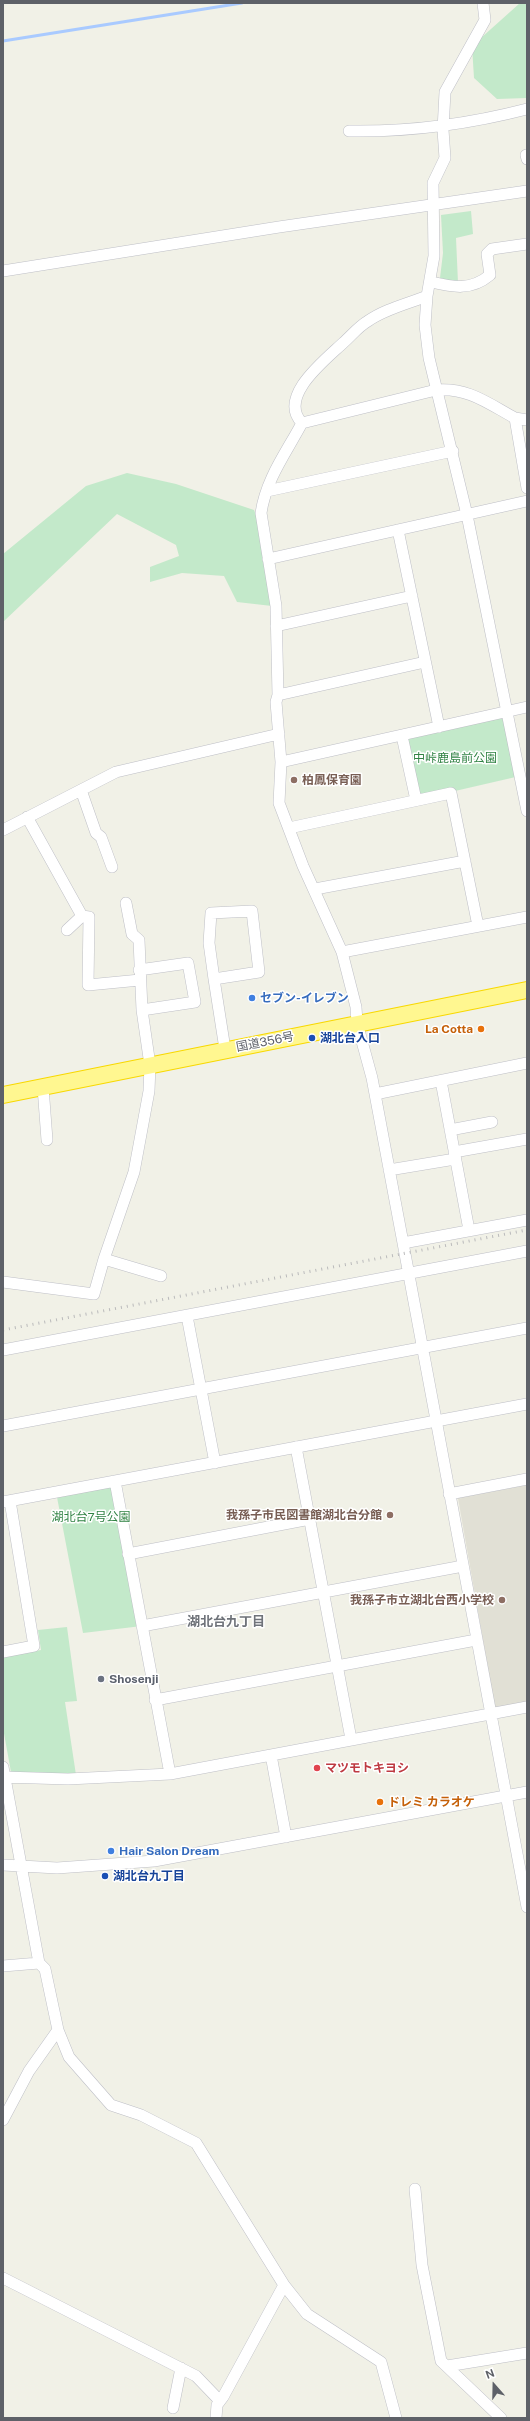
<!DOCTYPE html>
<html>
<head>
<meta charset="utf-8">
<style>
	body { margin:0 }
	#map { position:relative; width:530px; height:2421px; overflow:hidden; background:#f1f1e7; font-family:"Public Sans",sans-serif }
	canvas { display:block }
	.frame { position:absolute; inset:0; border:4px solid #5e6168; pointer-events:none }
	.north { position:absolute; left:474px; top:2365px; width:40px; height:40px; -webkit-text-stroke:3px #fff; paint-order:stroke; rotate:340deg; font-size:11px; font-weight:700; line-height:16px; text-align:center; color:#5e6168 }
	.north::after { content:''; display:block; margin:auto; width:14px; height:18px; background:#5e6168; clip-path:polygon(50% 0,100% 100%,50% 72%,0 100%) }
</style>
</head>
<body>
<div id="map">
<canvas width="530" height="2421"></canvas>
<div class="frame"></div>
<div class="north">N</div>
</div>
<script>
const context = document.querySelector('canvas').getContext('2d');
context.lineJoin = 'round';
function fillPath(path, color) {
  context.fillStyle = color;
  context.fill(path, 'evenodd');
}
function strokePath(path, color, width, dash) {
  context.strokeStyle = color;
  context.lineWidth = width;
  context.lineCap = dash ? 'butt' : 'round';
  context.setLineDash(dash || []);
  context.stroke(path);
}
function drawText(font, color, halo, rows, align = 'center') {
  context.font = font + ' "Public Sans","Noto Sans JP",sans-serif';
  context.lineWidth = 3;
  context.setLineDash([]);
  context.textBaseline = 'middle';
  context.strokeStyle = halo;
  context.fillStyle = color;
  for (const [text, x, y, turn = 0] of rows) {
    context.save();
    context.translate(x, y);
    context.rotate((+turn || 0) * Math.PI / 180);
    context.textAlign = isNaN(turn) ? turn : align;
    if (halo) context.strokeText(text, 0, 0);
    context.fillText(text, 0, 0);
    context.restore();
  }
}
const education = new Path2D(`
	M527,1485V1702L495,1708L458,1498Z`);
const green = new Path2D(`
	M520,3H527V98L497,99L474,78L472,46Z
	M471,211L473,234L456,238L458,283L440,278L443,253L441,215Z
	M127,473L176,484L254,510L261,528L272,606L237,602L224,576L182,573L150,582V567L179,556L176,545L117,514L3,622V554L86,486Z
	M507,712L520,776L416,800L402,736Z
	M115,1481L142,1626L83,1633L56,1492Z
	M67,1627L77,1701L65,1702L76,1775L11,1772L3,1728V1657L41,1650L38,1630Z`);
const stream = new Path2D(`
	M3,41L242,3`);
const minor = new Path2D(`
	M483,3L485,20L445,92L443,130L445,158L433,183L434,256L427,296L425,325L429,358L467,515L527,811
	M349,131C409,132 469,124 527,109
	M526,155L527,159
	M3,271L279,227L527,191
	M431,282C453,287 471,291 490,275L487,254L492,249L527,244
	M427,296C407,304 385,309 368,321C359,326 351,336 343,343C325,360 277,397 302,423L436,390C468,387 489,404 515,418L527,488
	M515,418L527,420
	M302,423C286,453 266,479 261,513L276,606L278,695L276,702L281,762L279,803L303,866L342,952L356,1007L357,1023L372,1078L403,1243L527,1220
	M267,491L453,451
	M398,530L439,727
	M268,559L527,501
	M276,626L412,596
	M278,695L425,662
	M402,736L416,800
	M281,762L527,707
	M81,790L96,833L101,837L112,867
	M27,817L82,916L89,917L88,985L140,980
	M289,828L451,793L478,926
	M3,830L116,772L279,734
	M315,889L465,861
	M67,930L82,916
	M342,952L527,917
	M139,970L188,963L195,1002L142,1010
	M214,979L209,943L211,913L252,911L259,972L214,979L225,1049
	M441,1081L469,1230
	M43,1087L47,1140
	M375,1094L527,1063
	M450,1130L492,1122
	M454,1152L527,1139
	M389,1170L455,1159
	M403,1243L527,1907
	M104,1259L161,1276
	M3,1282L94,1294L104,1259L134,1172L149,1091L150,1065L142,1010L139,940L132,934L126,903
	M187,1316L215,1463
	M3,1350L527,1251
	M3,1426L527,1328
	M296,1447L351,1739
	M115,1481L170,1774
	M449,1494L527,1479
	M3,1502L527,1404
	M128,1554L310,1519
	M142,1626L463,1566
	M3,1652L34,1646L10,1501
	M155,1700L476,1640
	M271,1755L286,1837
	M3,1767L39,1963L45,1969L58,2030L29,2071L3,2120
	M3,1777L68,1779L170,1774L527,1707
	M3,1865L57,1868L154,1861L527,1792
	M3,1966L39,1963
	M58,2030L69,2057L111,2105L141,2115L196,2143L284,2285L223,2397L217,2405L216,2418
	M415,2189L422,2265L441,2361L501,2418
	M3,2278L196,2376L220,2401
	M284,2285L307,2314L381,2362L396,2418
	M447,2366L527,2353
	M173,2408L181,2368`);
const highway = new Path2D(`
	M3,1095L527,990`);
const rail = new Path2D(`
	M3,1330L527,1230`);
const markers = [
	[294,780,4,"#8d6e63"],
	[252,998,4,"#3f7fe0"],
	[481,1029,4,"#e8710a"],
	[312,1038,4,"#1a4fb4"],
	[390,1515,4,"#8d6e63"],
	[502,1600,4,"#8d6e63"],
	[101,1679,4,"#6b7280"],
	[317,1768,4,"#e0444e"],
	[380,1802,4,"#e8710a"],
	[111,1851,4,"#3f7fe0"],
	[105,1876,4,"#1a4fb4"]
];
const parkNames = [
	["中峠鹿島前公園",455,758],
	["湖北台7号公園",91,1517]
];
const educationNames = [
	["柏鳳保育園",302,780,"left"],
	["我孫子市民図書館湖北台分館",382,1515],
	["我孫子市立湖北台西小学校",494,1600]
];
const shopNames = [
	["セブン-イレブン",260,998],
	["Hair Salon Dream",119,1851]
];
const foodNames = [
	["La Cotta",473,1029],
	["ドレミ カラオケ",388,1802,"left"]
];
const transitNames = [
	["湖北台入口",320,1038],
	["湖北台九丁目",113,1876]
];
const streetNames = [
	["国道356号",265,1042,-11]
];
const worshipNames = [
	["Shosenji",109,1679]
];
const healthNames = [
	["マツモトキヨシ",325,1768]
];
const neighbourhoodNames = [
	["湖北台九丁目",226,1622]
];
fillPath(education, '#e1e0d5');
fillPath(green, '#c3e9ca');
strokePath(stream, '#a9caff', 3);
strokePath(minor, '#bebfc6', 12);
strokePath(highway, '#f8d800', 18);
strokePath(minor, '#fff', 11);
strokePath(highway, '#fff790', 16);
strokePath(rail, '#bababb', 3, [1, 5]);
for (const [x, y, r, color] of markers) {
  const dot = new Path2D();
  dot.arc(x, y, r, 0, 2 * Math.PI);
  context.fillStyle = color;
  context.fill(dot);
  strokePath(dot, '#fff', 1.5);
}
drawText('12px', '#318344', '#fff', parkNames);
drawText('bold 12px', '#785e54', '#fff', educationNames, 'right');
drawText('bold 12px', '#366cbe', '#fff', shopNames, 'left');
drawText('bold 12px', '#c56008', '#fff', foodNames, 'right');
drawText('bold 12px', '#164399', '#fff', transitNames, 'left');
drawText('12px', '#5e6168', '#fff', streetNames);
drawText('bold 12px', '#5b616d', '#fff', worshipNames, 'left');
drawText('bold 12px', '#be3a42', '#fff', healthNames, 'left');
drawText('bold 13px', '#6f737a', '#fff', neighbourhoodNames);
</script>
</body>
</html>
